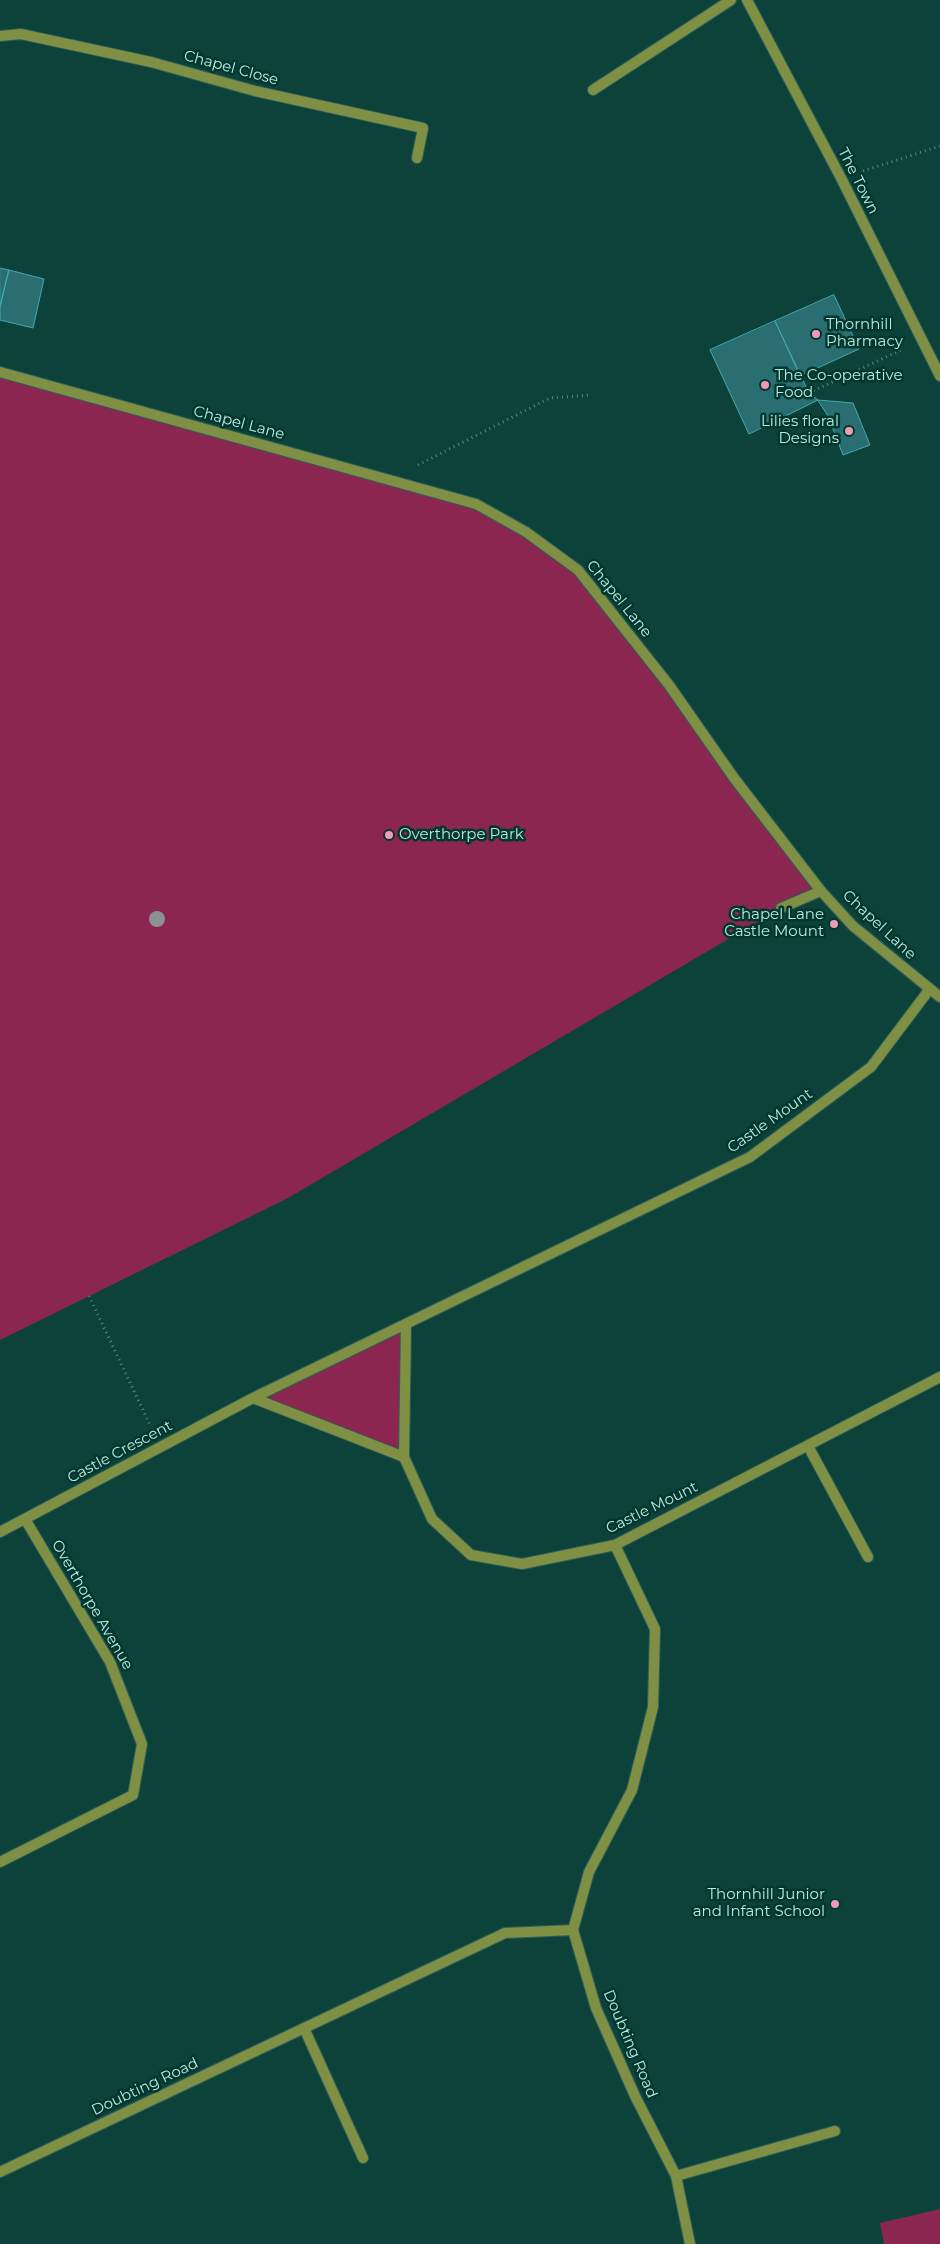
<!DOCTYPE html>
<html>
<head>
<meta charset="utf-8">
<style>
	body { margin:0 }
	canvas { display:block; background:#0d423a }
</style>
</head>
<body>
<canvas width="940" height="2244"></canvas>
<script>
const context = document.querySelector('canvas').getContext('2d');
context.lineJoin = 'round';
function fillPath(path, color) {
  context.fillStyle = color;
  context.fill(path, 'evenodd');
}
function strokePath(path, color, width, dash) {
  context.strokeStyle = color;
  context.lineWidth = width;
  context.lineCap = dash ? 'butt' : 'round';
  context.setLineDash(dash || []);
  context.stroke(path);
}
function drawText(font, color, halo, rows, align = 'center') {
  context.font = font + ' Montserrat,sans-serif';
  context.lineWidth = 5;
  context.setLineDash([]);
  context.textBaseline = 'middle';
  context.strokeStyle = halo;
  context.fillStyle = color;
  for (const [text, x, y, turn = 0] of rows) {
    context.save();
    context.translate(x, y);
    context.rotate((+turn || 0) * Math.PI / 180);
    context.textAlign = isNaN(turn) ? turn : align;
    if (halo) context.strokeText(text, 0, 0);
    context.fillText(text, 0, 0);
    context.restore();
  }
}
const green = new Path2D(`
	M0,373L476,504L578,570L821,891L781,908L288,1198L0,1340Z
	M406,1324L404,1457L253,1398Z
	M940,2209V2244H884L880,2223Z`);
const building = new Path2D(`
	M0,268L9,270L0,307Z
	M9,270L44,279L33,328L0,320V307Z
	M834,295L859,349L800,376L775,321Z
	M775,321L809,393L818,400L749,434L710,350Z
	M818,400L853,403L870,445L843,455L828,416Z`);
const path = new Path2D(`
	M863,171L940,146
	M809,393L903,349
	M418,465L550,398L592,395
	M89,1296L151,1427`);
const service = new Path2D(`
	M781,908L821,891
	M808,1446L868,1557
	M676,2176L835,2131`);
const minor = new Path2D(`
	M0,36L21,34L151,62L255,91L423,128L417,158
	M593,90L731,0
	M406,1324L404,1457L432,1519L471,1555L522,1564L615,1545L940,1377
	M253,1398L404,1457
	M0,1532L253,1398L750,1157L871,1067L929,990
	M0,1862L133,1795L142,1744L110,1662L25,1519
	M573,1930L589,1872L632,1790L653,1707L655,1629L615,1545
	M304,2028L363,2158
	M0,2172L505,1933L573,1930L596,2008L635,2096L676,2176L690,2244`);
const tertiary = new Path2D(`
	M747,0L841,178L940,376
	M0,372L476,504L526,532L578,570L669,685L734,778L821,891L853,926L940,997`);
const trees = [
	[157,919]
];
const markers = [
	[816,334,5,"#f09ab5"],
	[765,385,5,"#f09ab5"],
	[849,431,5,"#f09ab5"],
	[389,835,5,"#f09ab5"],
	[834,924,5,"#f09ab5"],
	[835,1904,5,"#f09ab5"]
];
const streetNames = [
	["Chapel Close",231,68,15],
	["The Town",858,181,63],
	["Chapel Lane",239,423,15],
	["Chapel Lane",619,599,51],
	["Chapel Lane",879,925,43],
	["Castle Mount",770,1121,-35],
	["Castle Crescent",120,1452,-28],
	["Castle Mount",652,1508,-26],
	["Overthorpe Avenue",92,1605,60],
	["Doubting Road",630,2044,67],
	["Doubting Road",145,2087,-25]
];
const poiNames = [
	["Thornhill",826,325],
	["Pharmacy",826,342],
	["The Co-operative",775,376],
	["Food",775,393],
	["Lilies floral",839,422,"right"],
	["Designs",839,439,"right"],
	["Overthorpe Park",399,835],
	["Chapel Lane",824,915,"right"],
	["Castle Mount",824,932,"right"],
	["Thornhill Junior",825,1895,"right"],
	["and Infant School",825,1912,"right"]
];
fillPath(green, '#8a264f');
fillPath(building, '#2a6e71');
strokePath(building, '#42a8ad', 1);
strokePath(service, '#2d6058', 12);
strokePath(minor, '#2d6058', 12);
strokePath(tertiary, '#2d6058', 12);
strokePath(path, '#56877e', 3, [1, 4]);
strokePath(service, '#7f8f43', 10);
strokePath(minor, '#7f8f43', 10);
strokePath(tertiary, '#7f8f43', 10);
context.fillStyle = '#8c9193';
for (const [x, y] of trees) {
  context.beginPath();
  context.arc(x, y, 8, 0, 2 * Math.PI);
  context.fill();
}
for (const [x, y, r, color] of markers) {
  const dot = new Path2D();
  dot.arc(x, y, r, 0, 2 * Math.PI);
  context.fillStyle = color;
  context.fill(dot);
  strokePath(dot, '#003830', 2);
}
drawText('15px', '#bde8de', '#003830', streetNames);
drawText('15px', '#bde8de', '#003830', poiNames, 'left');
</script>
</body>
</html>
